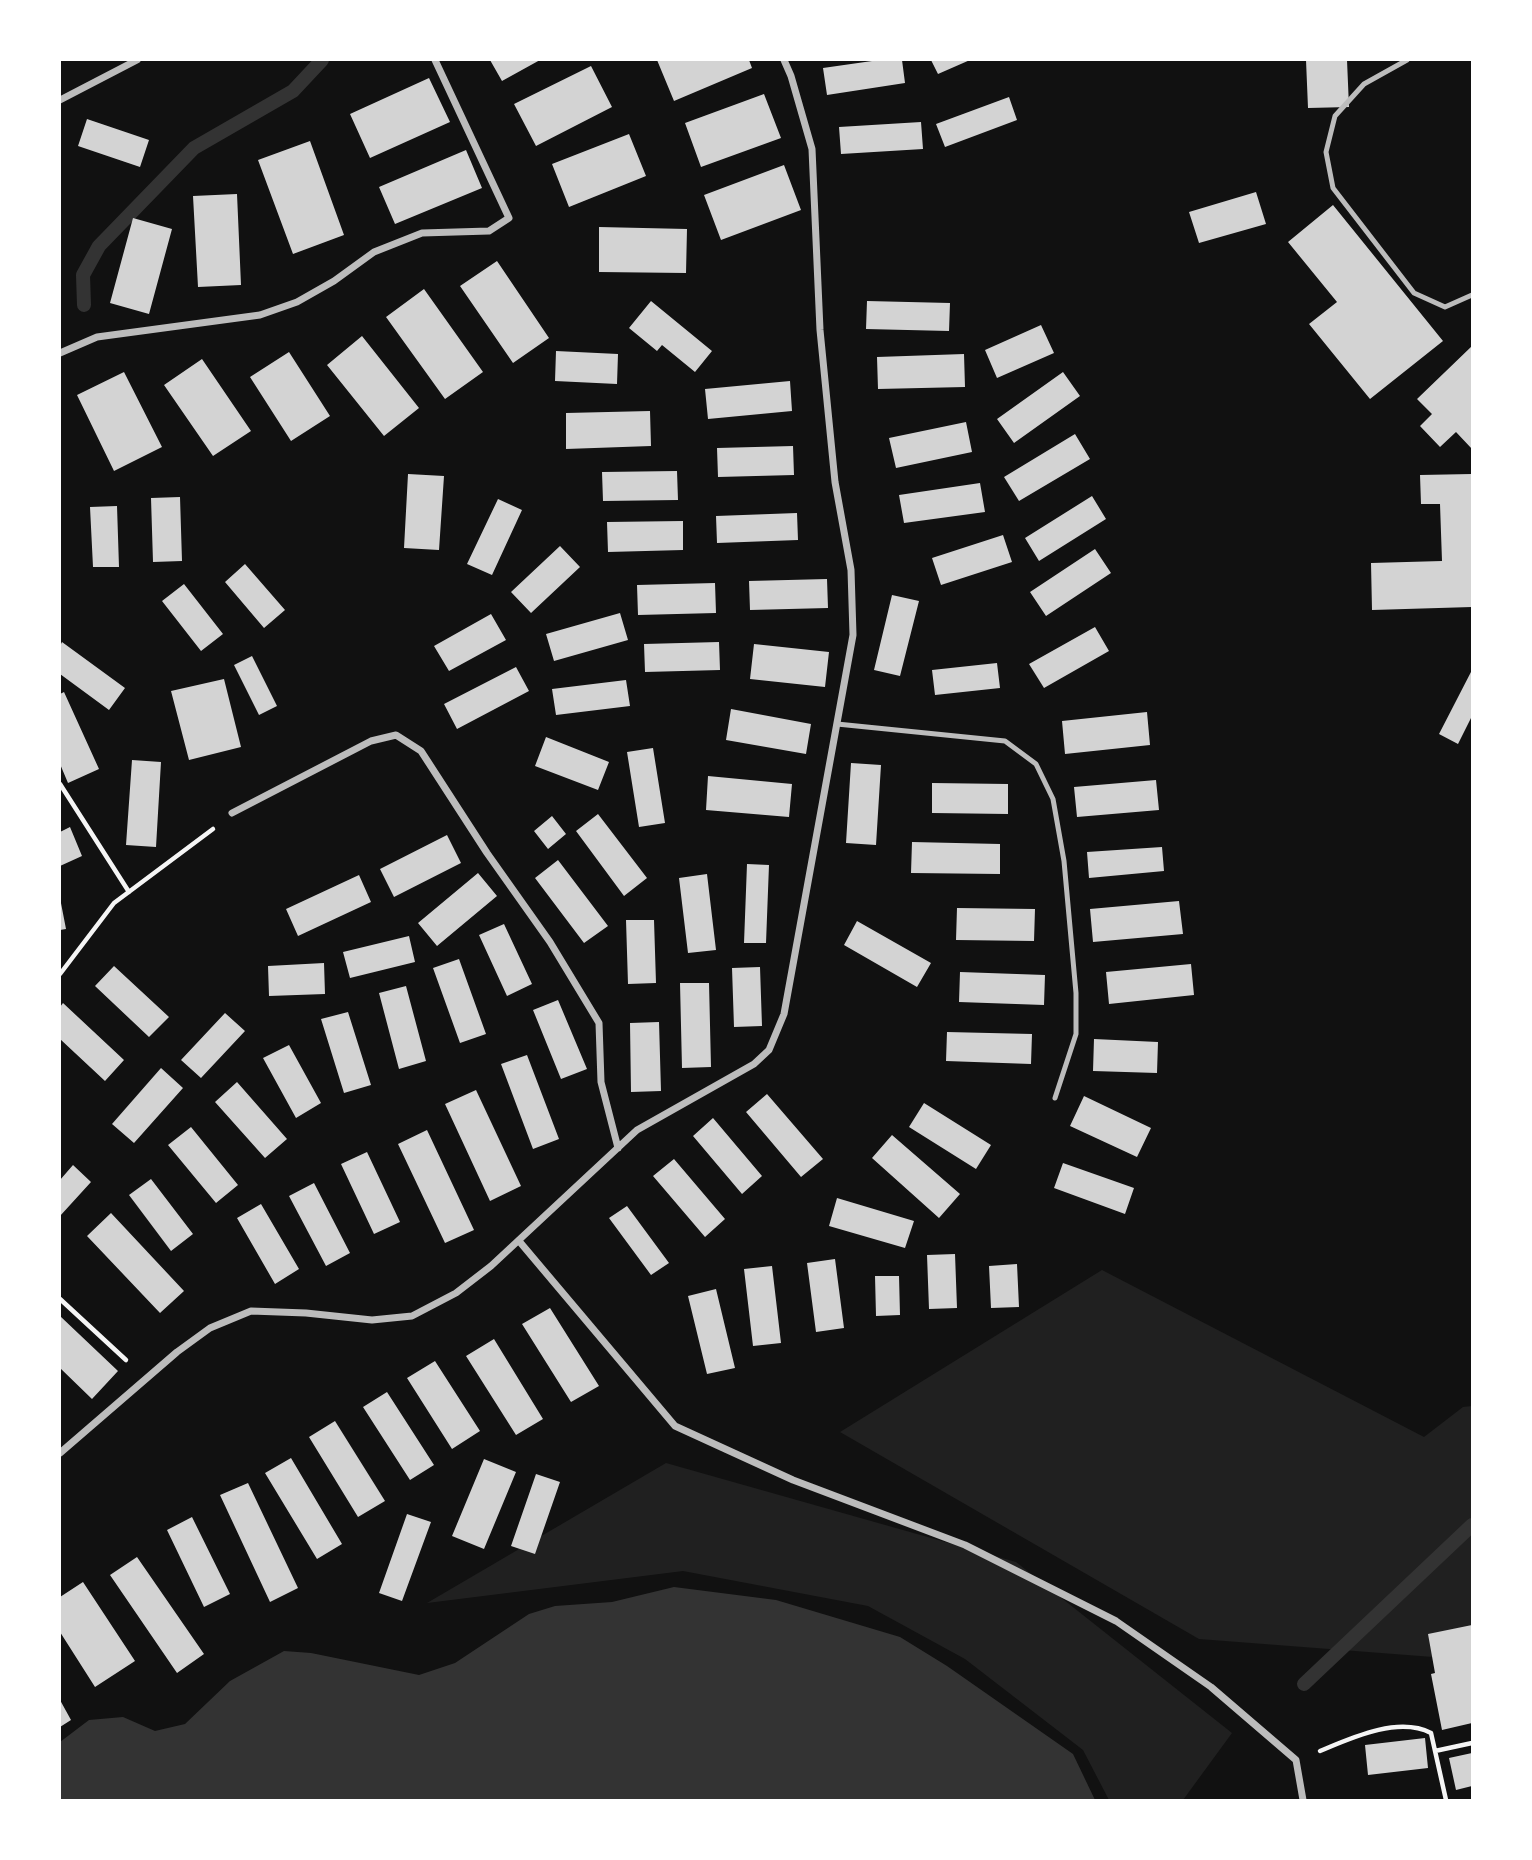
<!DOCTYPE html>
<html>
<head>
<meta charset="utf-8">
<style>
	body { margin:0 }
	#map { position:relative; width:1532px; height:1860px; overflow:hidden; background:#111; font-family:"Fira Sans",sans-serif }
	canvas { display:block }
	.frame { position:absolute; inset:0; border:61px solid #fff; pointer-events:none }
</style>
</head>
<body>
<div id="map">
<canvas width="1532" height="1860"></canvas>
<div class="frame"></div>
</div>
<script>
const context = document.querySelector('canvas').getContext('2d');
context.lineJoin = 'round';
function fillPath(path, color) {
  context.fillStyle = color;
  context.fill(path, 'evenodd');
}
function strokePath(path, color, width, dash) {
  context.strokeStyle = color;
  context.lineWidth = width;
  context.lineCap = dash ? 'butt' : 'round';
  context.setLineDash(dash || []);
  context.stroke(path);
}
const green = new Path2D(`
	M1102,1270L1424,1437L1463,1407L1472,1406V1660L1199,1639L840,1432Z
	M666,1463L1016,1562L1232,1733L1183,1800H1109L1083,1750L965,1659L868,1606L683,1571L427,1603Z`);
const water = new Path2D(`
	M674,1587L776,1600L900,1637L947,1666L1073,1754L1095,1800H60V1742L89,1720L123,1717L155,1731L185,1724L230,1681L284,1651L311,1653L419,1675L455,1663L529,1614L555,1606L612,1602Z`);
const stream = new Path2D(`
	M84,305L83,275L99,246L194,148L293,91L322,60
	M1304,1684L1472,1525`);
const building = new Path2D(`
	M490,60H540L502,81Z
	M657,60H749L752,68L674,101Z
	M879,60H902L905,83L827,95L823,68Z
	M931,60H970L938,74Z
	M1306,60H1347L1349,107L1308,108Z
	M591,66L612,107L536,146L514,104Z
	M429,78L450,122L370,158L350,114Z
	M764,94L781,138L701,167L685,123Z
	M1009,97L1017,120L945,147L936,124Z
	M87,119L149,140L140,167L78,146Z
	M921,122L923,149L841,154L839,127Z
	M629,134L646,176L569,207L552,164Z
	M310,141L344,235L293,254L258,160Z
	M466,150L482,188L395,224L379,187Z
	M784,165L801,210L721,240L704,195Z
	M1256,192L1266,224L1199,243L1189,212Z
	M237,194L241,285L198,287L193,196Z
	M1333,205L1443,341L1370,399L1309,324L1337,302L1288,242Z
	M133,218L172,229L149,314L110,303Z
	M599,227L687,229L686,273L599,272Z
	M497,261L549,338L513,363L460,286Z
	M424,289L483,372L445,399L386,317Z
	M651,301L712,351L695,372L662,345L657,351L629,328Z
	M867,301L950,303L949,331L866,329Z
	M1041,325L1054,353L997,378L985,350Z
	M362,336L419,408L384,436L327,365Z
	M1472,346V449L1456,432L1440,447L1420,426L1432,414L1417,399Z
	M556,351L618,354L617,384L555,381Z
	M289,352L330,416L291,441L250,377Z
	M964,354L965,387L878,389L877,357Z
	M202,359L251,431L213,456L164,385Z
	M124,372L162,447L114,471L77,395Z
	M1063,372L1080,396L1014,443L997,419Z
	M790,381L792,411L708,419L705,389Z
	M650,411L651,446L566,449V413Z
	M966,422L972,452L896,468L889,438Z
	M1075,434L1090,459L1019,501L1004,477Z
	M793,446L794,475L718,477L717,448Z
	M677,471L678,500L603,501L602,472Z
	M408,474L444,476L439,550L404,548Z
	M1472,474V607L1372,610L1371,563L1442,561L1440,504H1421L1420,475Z
	M980,483L985,512L904,523L899,495Z
	M1092,496L1106,519L1039,561L1025,538Z
	M180,497L182,561L153,562L151,498Z
	M498,499L522,510L492,575L467,564Z
	M117,506L119,567H93L90,507Z
	M797,513L798,540L717,543L716,516Z
	M683,521V550L608,552L607,522Z
	M1003,535L1012,562L941,585L932,558Z
	M560,546L580,567L531,613L511,592Z
	M1095,549L1111,573L1046,616L1030,592Z
	M245,564L285,610L264,628L225,582Z
	M827,579L828,608L750,610L749,581Z
	M715,583L716,613L638,615L637,585Z
	M184,584L223,634L201,651L162,601Z
	M892,595L919,601L900,676L874,670Z
	M620,613L628,640L554,661L546,634Z
	M491,614L506,640L449,671L434,646Z
	M1095,627L1109,651L1044,688L1029,664Z
	M62,642L125,688L109,710L60,674V646Z
	M719,642L720,670L645,672L644,644Z
	M754,644L829,652L825,687L750,679Z
	M252,656L277,706L259,715L234,665Z
	M997,663L1000,688L935,695L932,670Z
	M516,667L529,691L457,729L444,704Z
	M1472,670V716L1458,744L1439,734Z
	M224,679L241,747L189,760L171,691Z
	M626,680L630,706L556,715L552,689Z
	M64,692L99,769L68,783L60,764V694Z
	M731,709L811,724L806,754L726,740Z
	M1147,712L1150,745L1065,754L1062,721Z
	M546,737L609,762L598,790L535,766Z
	M653,748L665,823L639,827L627,752Z
	M132,760L161,762L156,847L126,845Z
	M851,763L881,765L876,845L846,843Z
	M708,776L792,784L789,817L706,810Z
	M1156,780L1159,810L1077,817L1074,787Z
	M932,783L1008,784V814L932,813Z
	M598,814L647,878L624,896L576,831Z
	M552,816L566,834L548,849L534,831Z
	M70,827L82,856L60,866V832Z
	M447,835L461,863L394,897L380,869Z
	M912,842L1000,844V874L911,873Z
	M1162,847L1164,871L1089,878L1087,852Z
	M558,860L608,926L584,943L535,878Z
	M747,864L769,865L766,943H744Z
	M478,873L497,896L437,946L418,923Z
	M707,874L716,950L688,953L679,878Z
	M359,875L371,902L298,936L286,909Z
	M60,898L66,929L60,930Z
	M1179,901L1183,934L1093,942L1090,909Z
	M957,908L1035,909L1034,941L956,940Z
	M626,920H654L656,983L628,984Z
	M857,921L931,963L917,987L844,945Z
	M504,924L532,984L507,996L479,935Z
	M409,936L415,962L350,978L343,952Z
	M459,959L486,1034L460,1043L433,968Z
	M324,963L325,994L269,996L268,966Z
	M1191,964L1194,995L1109,1004L1106,972Z
	M114,966L169,1017L149,1037L95,986Z
	M760,967L762,1026L734,1027L732,968Z
	M960,972L1045,975L1044,1005L959,1002Z
	M680,983H709L711,1067L682,1068Z
	M406,986L426,1061L399,1069L379,993Z
	M558,1000L587,1069L561,1079L533,1010Z
	M63,1003L124,1060L105,1081L60,1039V1007Z
	M348,1012L371,1085L344,1093L321,1019Z
	M225,1013L245,1031L201,1078L181,1060Z
	M659,1022L661,1091L631,1092L630,1023Z
	M947,1032L1032,1034L1031,1064L946,1061Z
	M1094,1039L1158,1042L1157,1073L1093,1071Z
	M289,1045L321,1103L296,1118L263,1058Z
	M527,1055L559,1139L533,1149L501,1064Z
	M161,1068L183,1088L134,1143L112,1124Z
	M237,1082L287,1139L265,1158L215,1102Z
	M476,1090L521,1186L490,1201L445,1104Z
	M767,1094L823,1159L801,1177L746,1112Z
	M1084,1096L1151,1128L1137,1157L1070,1126Z
	M924,1103L991,1145L976,1169L909,1127Z
	M713,1118L762,1176L742,1194L693,1136Z
	M191,1127L238,1185L216,1203L168,1145Z
	M427,1130L474,1230L445,1243L398,1144Z
	M892,1135L960,1194L939,1218L872,1158Z
	M367,1152L400,1222L374,1234L341,1164Z
	M674,1159L725,1219L705,1237L653,1176Z
	M1063,1163L1134,1188L1125,1214L1054,1188Z
	M73,1165L91,1182L60,1216V1180Z
	M151,1179L193,1234L171,1251L129,1195Z
	M314,1183L350,1253L326,1266L289,1196Z
	M837,1198L914,1221L905,1248L829,1226Z
	M261,1204L299,1269L275,1284L237,1218Z
	M627,1206L669,1263L651,1275L609,1218Z
	M111,1213L184,1291L160,1313L87,1236Z
	M955,1254L957,1308L929,1309L927,1255Z
	M835,1259L844,1328L816,1332L807,1263Z
	M1017,1264L1019,1307L991,1308L989,1266Z
	M772,1266L781,1343L753,1346L744,1269Z
	M875,1276H899L900,1315L876,1316Z
	M716,1289L735,1368L707,1374L688,1296Z
	M550,1308L599,1386L571,1402L522,1324Z
	M60,1316L118,1371L92,1399L60,1368Z
	M494,1339L543,1419L516,1435L466,1356Z
	M435,1361L480,1431L452,1449L407,1378Z
	M387,1392L434,1465L410,1480L363,1407Z
	M335,1421L385,1501L358,1517L309,1437Z
	M291,1458L342,1544L317,1559L265,1473Z
	M484,1459L516,1472L484,1549L452,1536Z
	M536,1474L560,1482L535,1554L511,1546Z
	M248,1483L298,1588L270,1602L220,1495Z
	M407,1514L431,1522L402,1601L379,1593Z
	M192,1517L230,1594L204,1607L167,1530Z
	M137,1557L204,1654L177,1673L110,1575Z
	M83,1582L135,1661L95,1687L60,1632V1597Z
	M1472,1625V1723L1442,1730L1431,1674L1435,1673L1428,1634Z
	M60,1700L71,1720L60,1727Z
	M1425,1738L1428,1768L1368,1775L1365,1745Z
	M1472,1753V1786L1456,1790L1449,1758Z`);
const path = new Path2D(`
	M60,784L129,892
	M60,974L114,903L213,829
	M60,1299L126,1360
	M1320,1751C1351,1738 1398,1716 1431,1733L1446,1800
	M1435,1751L1472,1743`);
const service = new Path2D(`
	M1407,60L1364,84L1335,116L1326,152L1333,188L1414,293L1445,307L1472,295
	M837,724L1005,741L1036,764L1053,799L1064,861L1076,993V1034L1055,1098`);
const minor = new Path2D(`
	M60,100L137,60
	M60,353L97,337L260,315L297,302L334,281L374,252L422,233L489,231L509,218L435,60
	M232,813L371,741L396,735L421,751L487,853L550,942L599,1023L601,1082L618,1148
	M519,1241L675,1426L793,1480L965,1545L1116,1621L1211,1687L1296,1760L1303,1800
	M60,1453L177,1352L210,1328L251,1311L306,1313L372,1320L412,1316L456,1293L491,1266L637,1130L754,1064L769,1050L784,1014L853,635L851,570L835,482L820,330L812,149L791,76L784,60`);
fillPath(green, '#202020');
fillPath(water, '#333');
strokePath(stream, '#333', 14);
fillPath(building, '#d3d3d3');
strokePath(path, '#f5f5f5', 4.5);
strokePath(service, '#bcbcbc', 5);
strokePath(minor, '#bcbcbc', 7);
</script>
</body>
</html>
